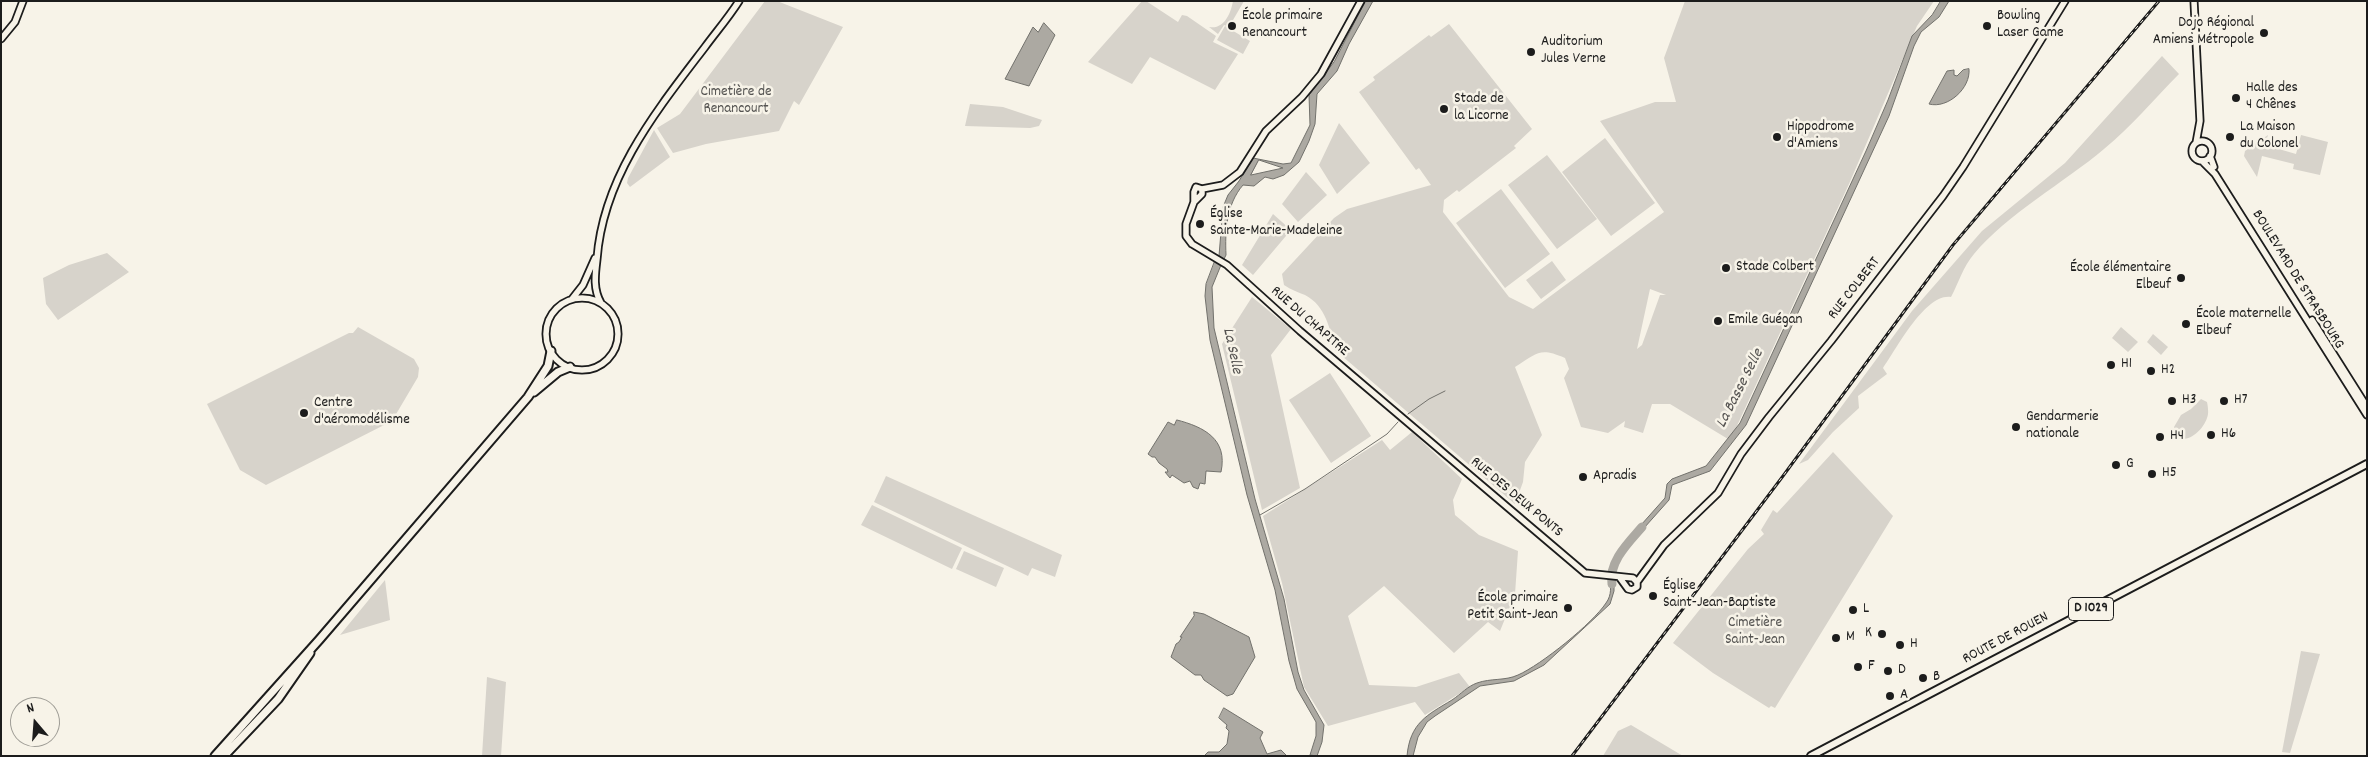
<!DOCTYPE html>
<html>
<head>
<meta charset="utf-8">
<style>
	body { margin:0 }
	#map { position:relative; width:2368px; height:757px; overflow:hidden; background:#f7f3e8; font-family:Dekko,sans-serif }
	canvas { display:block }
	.frame { position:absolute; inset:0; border:2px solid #1c1c1c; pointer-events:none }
	.north { position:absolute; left:10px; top:697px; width:50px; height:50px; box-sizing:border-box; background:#f7f3e8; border:1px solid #9f9d96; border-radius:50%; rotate:342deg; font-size:14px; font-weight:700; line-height:20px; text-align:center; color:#1c1c1c }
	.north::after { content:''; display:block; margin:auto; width:18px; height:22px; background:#1c1c1c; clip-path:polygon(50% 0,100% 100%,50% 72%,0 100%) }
</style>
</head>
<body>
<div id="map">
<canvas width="2368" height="757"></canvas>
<div class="frame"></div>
<div class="north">N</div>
</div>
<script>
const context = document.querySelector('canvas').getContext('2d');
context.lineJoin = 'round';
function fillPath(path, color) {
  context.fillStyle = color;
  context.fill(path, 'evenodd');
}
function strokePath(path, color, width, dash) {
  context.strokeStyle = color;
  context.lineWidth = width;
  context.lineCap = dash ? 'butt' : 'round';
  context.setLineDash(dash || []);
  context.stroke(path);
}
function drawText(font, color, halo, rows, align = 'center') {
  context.font = font + ' Dekko,sans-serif';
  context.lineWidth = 5;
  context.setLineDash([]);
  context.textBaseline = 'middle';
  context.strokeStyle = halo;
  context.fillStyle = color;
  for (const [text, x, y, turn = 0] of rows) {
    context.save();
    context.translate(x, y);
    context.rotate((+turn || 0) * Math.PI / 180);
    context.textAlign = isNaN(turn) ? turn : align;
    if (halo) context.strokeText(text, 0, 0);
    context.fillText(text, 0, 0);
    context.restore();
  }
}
const green = new Path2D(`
	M765,1H777L843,27L799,105L794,101L779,131L706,144L673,153L657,128L680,114Z
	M1142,1H1146L1178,22L1182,15L1187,16L1216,36L1213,42L1238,54L1215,90L1150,57L1132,84L1088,62Z
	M1233,1H1244L1229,27L1224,25L1218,34L1209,27C1224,30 1231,13 1233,1Z
	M1685,1H1934L1917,26L1849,184L1735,430L1728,439L1670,404H1652L1643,433L1624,427L1625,421L1608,433L1581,427L1564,378L1569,369L1565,358C1539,347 1538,353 1515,367L1542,435L1525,462L1523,482L1515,504L1335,350C1330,329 1326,306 1305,295C1298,292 1291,290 1284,285L1282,274L1334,218L1347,209L1431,185L1419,168L1416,170L1359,92L1375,80L1373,77L1429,35L1431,37L1449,24L1532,129L1514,146L1516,148L1459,192L1457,190L1444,200L1443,212L1509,297L1533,309L1664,212L1600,121L1655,102H1676L1664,58ZM1650,289L1666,295H1660L1642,345L1637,349Z
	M1225,26L1250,41L1243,54L1217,40Z
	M2162,56L2179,74C2154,99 2131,127 2104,149C2065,182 2006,215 1974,254C1963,267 1959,282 1951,297C1925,293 1896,350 1883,368L1887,374L1858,396L1859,408L1833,432L1808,460L1799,464L1912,311L1982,231L2065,163Z
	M970,104L1003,107L1042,120L1039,126L1030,128L965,126Z
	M1339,123L1370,163L1337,194L1319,165Z
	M654,130L670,157L630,187L627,183L628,178Z
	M2268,135L2265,145L2296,154L2301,135L2328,142L2320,175L2293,169L2294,164L2262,156L2257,177L2244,156L2245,151Z
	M1605,138L1655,203L1611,236L1562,172Z
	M1547,155L1597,219L1557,249L1508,185Z
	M1306,172L1327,195L1298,222L1282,204Z
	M1501,189L1550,254L1505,288L1456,223Z
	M1273,214L1291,230L1253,275L1242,265Z
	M107,253L129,272L58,320L46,304L43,278L69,265Z
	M1552,261L1566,280L1541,299L1526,280Z
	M1252,297L1291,329L1271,355L1300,488L1262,510L1222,344Z
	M358,327L414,359L419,368L418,377L392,421L266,485L240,470L207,404L349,333H353Z
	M2121,327L2138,342L2128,352L2112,338Z
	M2153,334L2168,347L2161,355L2147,342Z
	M1330,373L1371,436L1331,463L1289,400Z
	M2201,399L2207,402C2208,407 2209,414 2207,418C2203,430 2189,443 2177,438L2174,427L2181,415L2191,409Z
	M1412,432L1462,479L1453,500L1455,515L1479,535L1518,551L1515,594L1500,631L1488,622L1454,653L1384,586L1348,616L1369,685L1416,687L1459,673L1470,687L1425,715L1415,702L1328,726L1304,687L1282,583L1263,516L1382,440L1390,450Z
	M1833,452L1893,516L1775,708L1771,706L1769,708L1713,673L1673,643L1748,549L1764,534L1761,530L1773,510L1777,513Z
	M886,476L1062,555L1055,577L1032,568L1028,576L874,502Z
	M872,505L962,548L952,569L861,525Z
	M964,551L1004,568L996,587L956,569Z
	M385,580L390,620L340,635Z
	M2301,651L2320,654L2290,753L2282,752Z
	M487,677L506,682L501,756H482Z
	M1631,725L1683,756H1603L1618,731Z`);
const water = new Path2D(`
	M1366,1H1373L1349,44L1337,71L1317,94L1315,124L1309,141L1299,162L1284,175L1273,179L1265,177L1254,186L1243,185C1226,205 1225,231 1226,255L1224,259L1219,256L1223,207L1228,195L1239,181L1253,158L1283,164L1291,163L1310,125L1309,95L1334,62ZM1259,160L1283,168L1251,175Z
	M1941,1H1949L1939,17L1921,32L1914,46L1889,116L1746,425L1710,471L1672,485L1669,500L1636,537L1633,534L1665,498L1667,484L1672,479L1706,466L1740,423L1866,151L1888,100L1912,36L1932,15Z
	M1044,23L1055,35L1029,86L1005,79L1033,27L1038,32Z
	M1969,69C1971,88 1948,109 1929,104L1947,71L1954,70V75L1957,76L1963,70Z
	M1215,261L1221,265L1212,287L1214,328L1255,499L1284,599L1298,672L1304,690L1324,725L1322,742L1317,756L1310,755L1316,736V722L1297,689L1289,661L1275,590L1247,495L1210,340L1205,296L1206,284Z
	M1177,420C1204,427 1228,439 1221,472L1206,471L1205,484L1200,483L1198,489L1193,487L1190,481L1184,483L1172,475L1170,478L1165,472H1168L1167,469L1159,463L1155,457H1152L1148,454L1168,422L1174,425Z
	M1609,577L1614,578V591L1610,604L1544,665L1514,681L1480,686L1435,716L1427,722L1418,737L1413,756H1407C1410,723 1427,715 1452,700C1461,694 1468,686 1477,683C1491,678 1505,681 1518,675C1541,665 1593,623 1606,603C1612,595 1611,586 1609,577Z
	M1194,612L1204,614L1249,637L1255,657L1233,694L1227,696L1204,680L1201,675H1195L1171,657L1176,644L1179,642L1182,637H1180L1194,616Z
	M1224,708L1263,732L1260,738L1267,754L1281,750L1287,756H1204L1208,752H1219L1227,744L1229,731L1226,728L1227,725L1219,718Z`);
const stream = new Path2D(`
	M1408,414L1429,399L1445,391
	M1260,515L1305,489L1387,434L1398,422`);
const river = new Path2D(`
	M1612,584C1608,562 1629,542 1642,527`);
const secondary = new Path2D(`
	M2194,1L2200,121L2196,143
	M1,39L15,22L23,1
	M2192 151a10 10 0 1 1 20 0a10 10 0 1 1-20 0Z
	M2210,156L2214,167
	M2202,161L2215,174L2367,415
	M1202,189V194L1194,202L1186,224V236L1192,244L1227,265L1300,331L1585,573L1633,578L1637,582V587L1632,590L1628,589L1620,578
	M1194,202V192L1196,187L1202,189L1223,185L1240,172L1266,131L1302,97L1321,74L1361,1
	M546 334a36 36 0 1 1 72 0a36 36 0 1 1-72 0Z
	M572,299L583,285L595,258
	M601,303C593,289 595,275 597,259C603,176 657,110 705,47C716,32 729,17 739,1
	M2312,320L2367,407
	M1637,582L1664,545L1718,493L1741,454L1769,417L1831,341L1943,196L1963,167L2065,1`);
const primary = new Path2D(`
	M1811,756L2367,464`);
const highway = new Path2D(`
	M534,392L558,372L570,367
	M215,756L319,640L528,397L548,366L551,351
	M224,756L278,699L310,653`);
const rail = new Path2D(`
	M1572,756L1783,476L1953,245L2159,1`);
const markers = [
	[1232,26,5,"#1c1c1c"],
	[1987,26,5,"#1c1c1c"],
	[2264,33,5,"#1c1c1c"],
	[1531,52,5,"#1c1c1c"],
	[2236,98,5,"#1c1c1c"],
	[1444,109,5,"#1c1c1c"],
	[1777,137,5,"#1c1c1c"],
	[2230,137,5,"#1c1c1c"],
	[1200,224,5,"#1c1c1c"],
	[1726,268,5,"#1c1c1c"],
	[2181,278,5,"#1c1c1c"],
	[1718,321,5,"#1c1c1c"],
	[2186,324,5,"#1c1c1c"],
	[2111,365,5,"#1c1c1c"],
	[2151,371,5,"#1c1c1c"],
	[2172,401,5,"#1c1c1c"],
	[2224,401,5,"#1c1c1c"],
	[304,413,5,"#1c1c1c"],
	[2016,427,5,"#1c1c1c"],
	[2211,435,5,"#1c1c1c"],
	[2160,437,5,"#1c1c1c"],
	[2116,465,5,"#1c1c1c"],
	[2152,474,5,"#1c1c1c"],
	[1583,477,5,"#1c1c1c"],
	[1653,596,5,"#1c1c1c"],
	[1568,608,5,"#1c1c1c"],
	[1853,610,5,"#1c1c1c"],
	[1882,634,5,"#1c1c1c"],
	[1836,638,5,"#1c1c1c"],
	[1900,645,5,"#1c1c1c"],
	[1858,667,5,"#1c1c1c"],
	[1888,671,5,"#1c1c1c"],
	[1923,678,5,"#1c1c1c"],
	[1890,696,5,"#1c1c1c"]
];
const shields = [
	[2091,609,45]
];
const shieldNames = [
	["D 1029",2091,609]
];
const poiNames = [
	["École primaire",1242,17],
	["Renancourt",1242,34],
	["Bowling",1997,17],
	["Laser Game",1997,34],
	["Dojo Régional",2254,24,"right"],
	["Amiens Métropole",2254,41,"right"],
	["Auditorium",1541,43],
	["Jules Verne",1541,60],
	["Halle des",2246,89],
	["4 Chênes",2246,106],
	["Stade de",1454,100],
	["la Licorne",1454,117],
	["Hippodrome",1787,128],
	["d'Amiens",1787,145],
	["La Maison",2240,128],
	["du Colonel",2240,145],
	["Église",1210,215],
	["Sainte-Marie-Madeleine",1210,232],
	["Stade Colbert",1736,268],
	["École élémentaire",2171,269,"right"],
	["Elbeuf",2171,286,"right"],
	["École maternelle",2196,315],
	["Elbeuf",2196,332],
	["Emile Guégan",1728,321],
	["H1",2121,365],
	["H2",2161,371],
	["H3",2182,401],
	["H7",2234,401],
	["Centre",314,404],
	["d'aéromodélisme",314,421],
	["Gendarmerie",2026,418],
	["nationale",2026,435],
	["H6",2221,435],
	["H4",2170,437],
	["G",2126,465],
	["H5",2162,474],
	["Apradis",1593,477],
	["Église",1663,587],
	["Saint-Jean-Baptiste",1663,604],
	["École primaire",1558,599,"right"],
	["Petit Saint-Jean",1558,616,"right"],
	["L",1863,610],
	["K",1872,634,"right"],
	["M",1846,638],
	["H",1910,645],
	["F",1868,667],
	["D",1898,671],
	["B",1933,678],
	["A",1900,696]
];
const parkNames = [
	["Cimetière de",736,93],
	["Renancourt",736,110],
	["Cimetière",1755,624],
	["Saint-Jean",1755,641]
];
const streetNames = [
	["BOULEVARD DE STRASBOURG",2297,280,58],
	["RUE COLBERT",1855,289,-52],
	["RUE DU CHAPITRE",1309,322,41],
	["RUE DES DEUX PONTS",1516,498,40],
	["ROUTE DE ROUEN",2006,639,-28]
];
const waterNames = [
	["La Selle",1231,351,78],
	["La Basse Selle",1741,389,-63]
];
fillPath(green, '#d7d3cb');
fillPath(water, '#aca9a2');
strokePath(water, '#72716c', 1);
strokePath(stream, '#72716c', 1);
strokePath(river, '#aca9a2', 9);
strokePath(secondary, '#1c1c1c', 9);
strokePath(primary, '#1c1c1c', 10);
strokePath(highway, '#1c1c1c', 11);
strokePath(secondary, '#f7f3e8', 5.5);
strokePath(primary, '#f7f3e8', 6);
strokePath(highway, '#f7f3e8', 7);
strokePath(rail, '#1c1c1c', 3);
strokePath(rail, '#f7f3e8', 1, [4]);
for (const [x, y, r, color] of markers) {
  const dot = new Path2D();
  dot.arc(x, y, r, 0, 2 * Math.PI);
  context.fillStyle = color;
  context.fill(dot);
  strokePath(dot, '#f7f3e8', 2);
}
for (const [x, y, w] of shields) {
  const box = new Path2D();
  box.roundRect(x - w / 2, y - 11.5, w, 23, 4);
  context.fillStyle = '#f7f3e8';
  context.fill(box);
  strokePath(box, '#1c1c1c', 1);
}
drawText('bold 14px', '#1c1c1c', null, shieldNames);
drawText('15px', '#1c1c1c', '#f7f3e8', poiNames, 'left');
drawText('15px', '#545351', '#f7f3e8', parkNames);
drawText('15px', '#1c1c1c', '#f7f3e8', streetNames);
drawText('italic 16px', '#565452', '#f7f3e8', waterNames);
</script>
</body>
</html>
